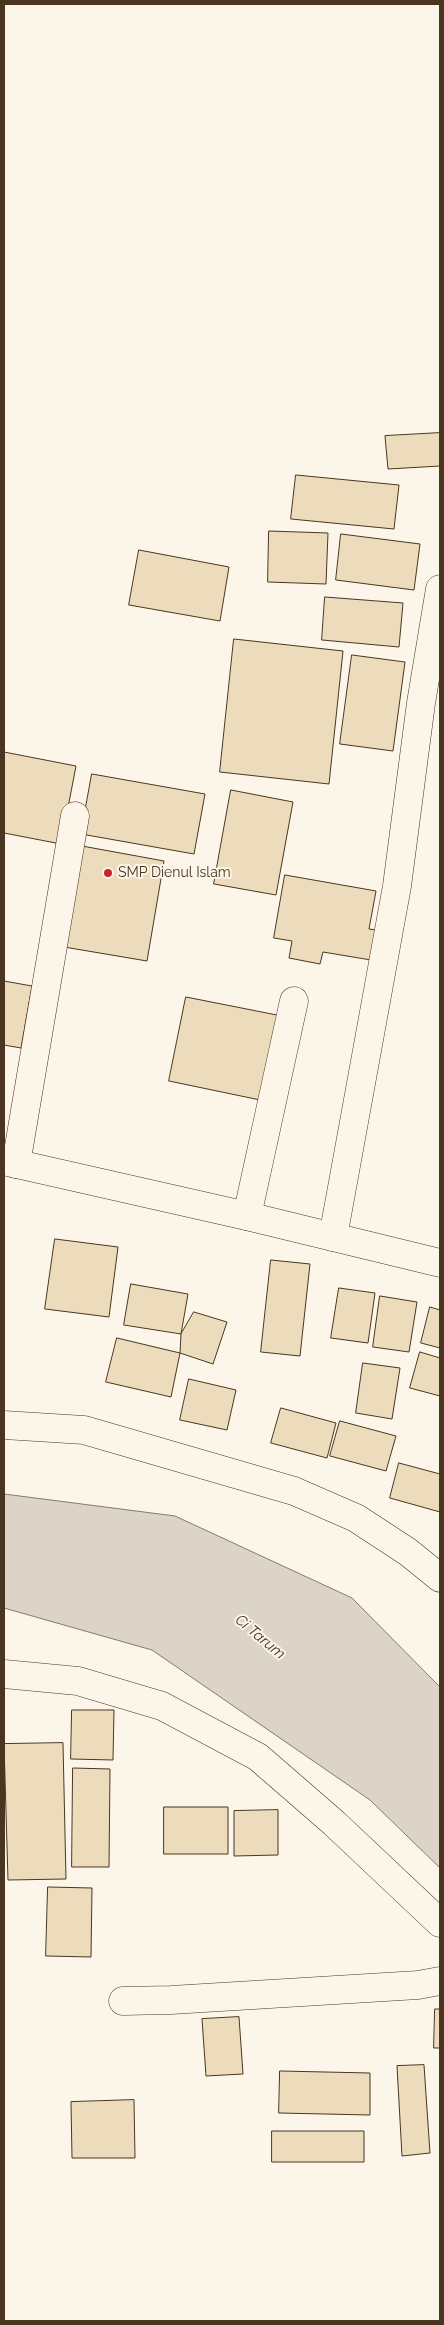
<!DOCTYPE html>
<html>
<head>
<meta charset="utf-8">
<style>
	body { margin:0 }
	#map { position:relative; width:444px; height:2325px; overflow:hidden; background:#fbf6e9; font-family:Raleway,sans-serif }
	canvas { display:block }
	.frame { position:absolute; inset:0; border:5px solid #4a3520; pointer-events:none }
</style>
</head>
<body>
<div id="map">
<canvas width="444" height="2325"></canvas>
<div class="frame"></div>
</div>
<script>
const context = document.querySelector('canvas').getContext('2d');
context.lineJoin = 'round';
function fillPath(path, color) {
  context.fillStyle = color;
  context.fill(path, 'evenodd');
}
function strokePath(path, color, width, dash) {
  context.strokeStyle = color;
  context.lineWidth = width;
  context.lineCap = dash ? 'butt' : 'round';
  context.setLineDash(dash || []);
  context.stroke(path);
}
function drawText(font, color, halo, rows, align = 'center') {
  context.font = font + ' Raleway,sans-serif';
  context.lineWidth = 4;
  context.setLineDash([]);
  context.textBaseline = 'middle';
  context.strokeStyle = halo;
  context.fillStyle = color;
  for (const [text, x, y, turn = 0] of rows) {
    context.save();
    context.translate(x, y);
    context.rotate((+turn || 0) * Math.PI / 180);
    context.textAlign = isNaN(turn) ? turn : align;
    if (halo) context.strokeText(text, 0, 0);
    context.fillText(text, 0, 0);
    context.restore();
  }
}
const water = new Path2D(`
	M4,1494L175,1516L352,1598L440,1687V1868L370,1800L152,1650L4,1608Z`);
const building = new Path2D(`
	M440,433V466L388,469L385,436Z
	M296,475L399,485L394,529L291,519Z
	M269,531L328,533L326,584L268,582Z
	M341,534L420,544L414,590L336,580Z
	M139,550L229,567L220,621L129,605Z
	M325,597L403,603L399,647L322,640Z
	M234,639L343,651L329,784L220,772Z
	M352,655L405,662L393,751L340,744Z
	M4,752L76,766L61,844L4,833Z
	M92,774L205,794L194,854L81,834Z
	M231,790L293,802L276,895L214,884Z
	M82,846L164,861L147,961L64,947Z
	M285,875L376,891L369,929L376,930L371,960L323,952L320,964L289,958L292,941L274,938Z
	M4,981L32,986L21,1048L4,1045Z
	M186,997L282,1016L265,1101L169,1081Z
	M55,1239L118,1247L109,1317L45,1309Z
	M271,1260L310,1264L300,1356L261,1352Z
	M131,1284L188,1294L181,1334L124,1325Z
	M339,1288L375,1293L368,1343L331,1338Z
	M380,1296L417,1302L409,1352L373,1347Z
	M430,1307L440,1310V1348L421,1343Z
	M194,1312L227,1322L213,1364L180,1353L181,1334Z
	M117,1338L180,1353L171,1397L106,1382Z
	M420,1352L440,1358V1396L410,1388Z
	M363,1363L400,1368L392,1419L356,1413Z
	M189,1379L236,1390L227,1430L180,1420Z
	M281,1408L336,1423L327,1458L271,1443Z
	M340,1421L396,1436L386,1471L330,1456Z
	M399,1463L440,1474V1512L390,1498Z
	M72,1710H114L113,1760L71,1759Z
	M63,1743L66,1879L8,1880L4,1744Z
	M73,1768L110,1769L109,1867H72Z
	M164,1807H228V1854H164Z
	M278,1810V1855L234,1856V1811Z
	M48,1887L92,1888L91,1957L46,1956Z
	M435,2009H440V2048H434Z
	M239,2017L243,2074L206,2076L202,2019Z
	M424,2065L430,2153L402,2156L397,2066Z
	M280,2071L370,2073V2115L279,2113Z
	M134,2100L135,2158H72L71,2102Z
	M272,2131H364V2162H272Z`);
const minor = new Path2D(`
	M16,1164L75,816
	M247,1216L294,1001
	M333,1237L397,886L421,703L440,589
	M4,1425L84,1430L294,1491L356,1518L408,1552L440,1578
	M4,1674L78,1681L162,1706L258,1757L334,1823L440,1923
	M123,2001L171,2000L418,1985L440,1981`);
const major = new Path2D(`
	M4,1161L247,1216L440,1263`);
const markers = [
	[108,873,5,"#c62828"]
];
const poiNames = [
	["SMP Dienul Islam",118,873]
];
const waterNames = [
	["Ci Tarum",260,1637,40]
];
fillPath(water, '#dcd4c6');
strokePath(water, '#887966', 1);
fillPath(building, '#ecdcbc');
strokePath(building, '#4a3520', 1);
strokePath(minor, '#4a3520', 29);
strokePath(major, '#4a3520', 29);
strokePath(minor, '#fbf6e9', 28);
strokePath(major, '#fbf6e9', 28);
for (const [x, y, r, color] of markers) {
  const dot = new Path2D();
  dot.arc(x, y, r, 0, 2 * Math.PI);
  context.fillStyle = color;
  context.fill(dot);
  strokePath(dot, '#fbf6e9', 2);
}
drawText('14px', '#4a3520', '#fbf6e9', poiNames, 'left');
drawText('italic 15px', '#4a3520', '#fbf6e9', waterNames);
</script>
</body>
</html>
